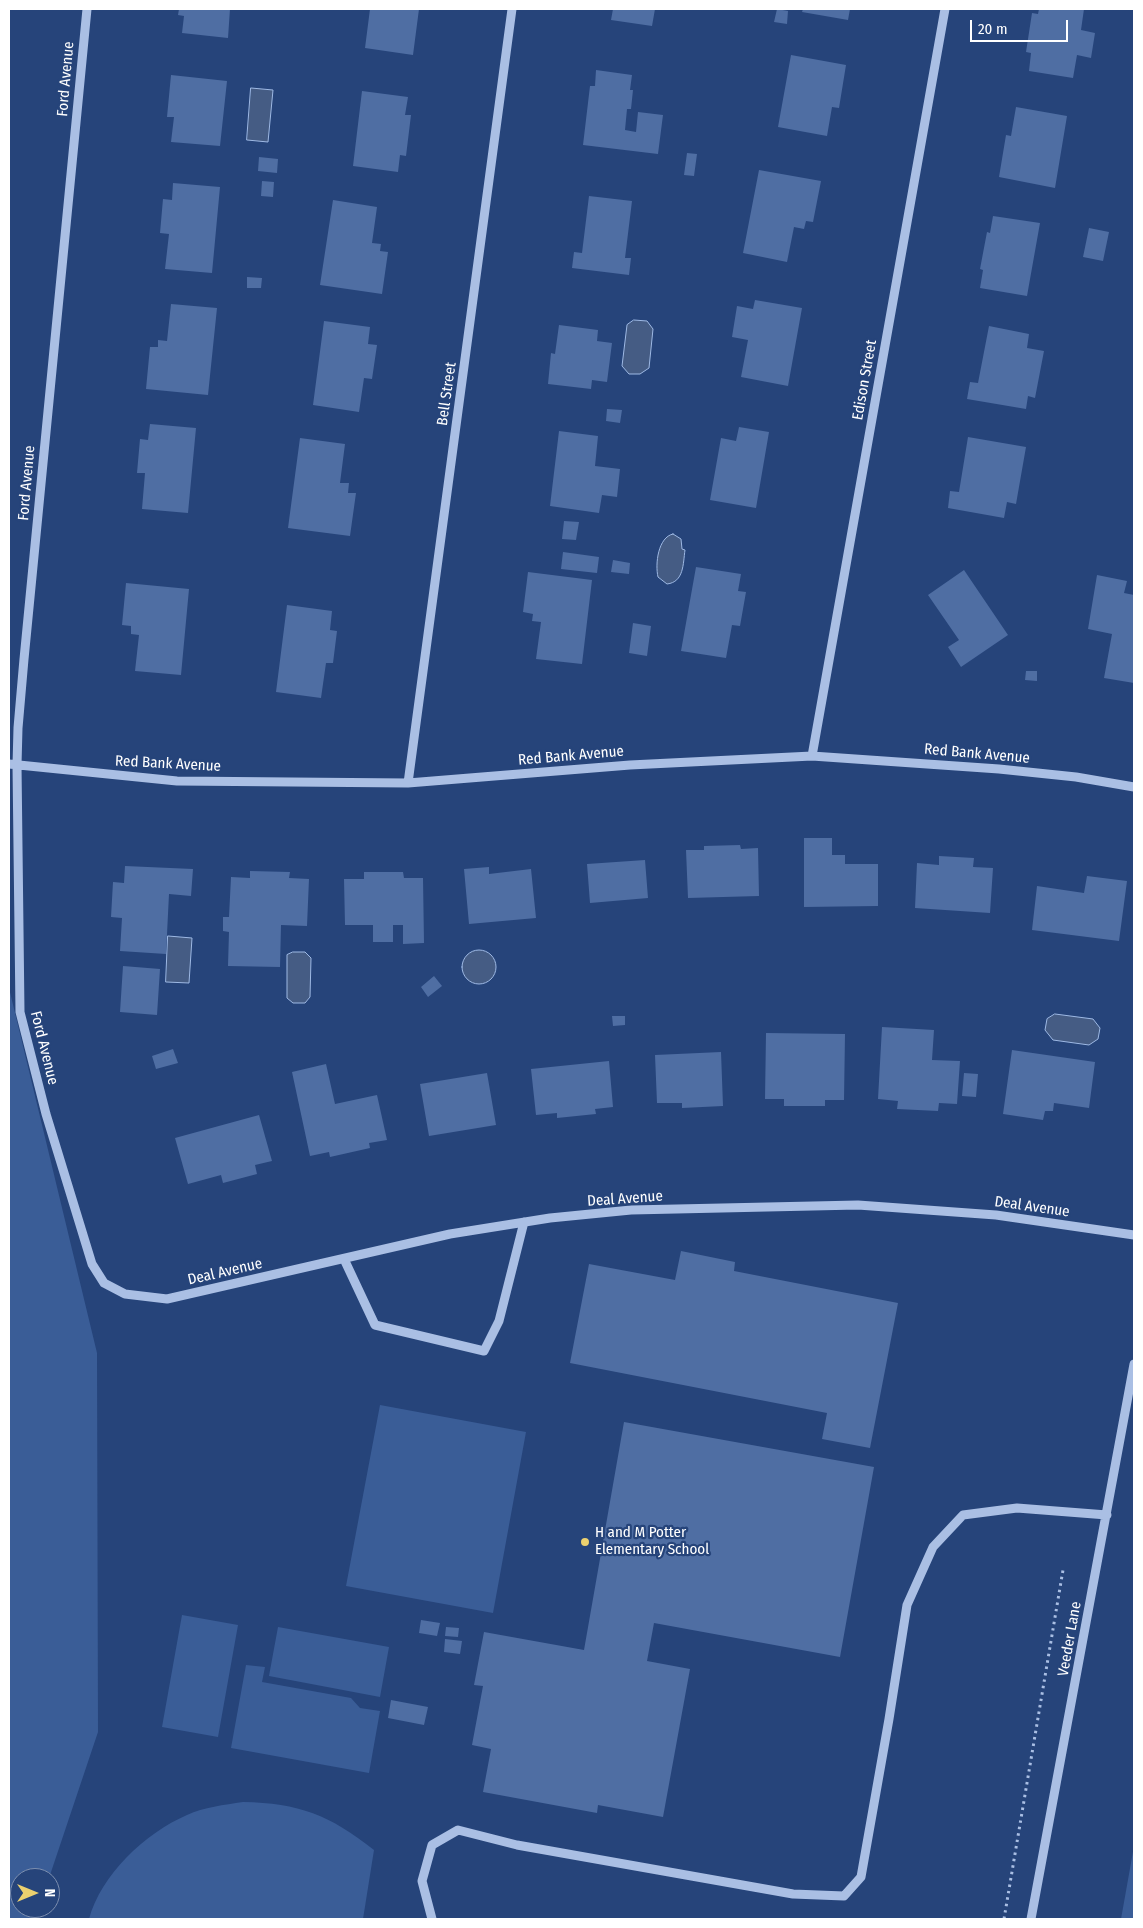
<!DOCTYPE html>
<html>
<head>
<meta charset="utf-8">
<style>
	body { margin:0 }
	#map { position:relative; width:1143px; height:1928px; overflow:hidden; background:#26447a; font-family:"Fira Sans Condensed",sans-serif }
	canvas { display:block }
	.frame { position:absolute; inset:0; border:10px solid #fff; pointer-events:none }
	.north { position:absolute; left:10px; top:1868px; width:50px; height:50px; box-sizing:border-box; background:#26447a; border:1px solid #7d8faf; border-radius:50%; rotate:90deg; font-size:14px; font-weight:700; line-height:20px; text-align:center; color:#fff }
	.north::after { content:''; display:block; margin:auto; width:18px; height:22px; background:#ecd16f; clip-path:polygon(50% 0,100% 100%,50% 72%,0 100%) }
	.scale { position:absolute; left:970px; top:20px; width:98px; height:22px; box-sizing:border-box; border:2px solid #fff; border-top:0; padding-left:6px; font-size:15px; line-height:18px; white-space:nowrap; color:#fff; -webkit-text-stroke:4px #26447a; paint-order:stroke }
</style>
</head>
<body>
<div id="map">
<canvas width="1143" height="1928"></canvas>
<div class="frame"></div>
<div class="north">N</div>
<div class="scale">20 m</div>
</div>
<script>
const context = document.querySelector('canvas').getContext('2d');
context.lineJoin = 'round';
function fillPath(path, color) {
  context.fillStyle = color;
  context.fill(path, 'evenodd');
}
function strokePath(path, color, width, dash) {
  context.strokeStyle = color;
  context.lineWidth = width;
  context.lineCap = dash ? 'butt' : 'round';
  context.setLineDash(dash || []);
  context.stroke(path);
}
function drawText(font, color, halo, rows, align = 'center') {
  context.font = font + ' "Fira Sans Condensed",sans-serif';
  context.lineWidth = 4.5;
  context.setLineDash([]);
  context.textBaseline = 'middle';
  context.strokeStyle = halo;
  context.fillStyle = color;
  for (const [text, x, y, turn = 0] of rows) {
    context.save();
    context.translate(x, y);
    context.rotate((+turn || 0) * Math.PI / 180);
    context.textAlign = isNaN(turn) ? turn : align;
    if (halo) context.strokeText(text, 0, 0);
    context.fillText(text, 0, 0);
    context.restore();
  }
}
const green = new Path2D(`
	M9,988L97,1353L98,1732L49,1878H20V1908H39L36,1919H9Z
	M380,1405L526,1432L493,1613L346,1586Z
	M182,1615L238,1625L218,1737L162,1727Z
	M278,1627L389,1647L380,1697L269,1676Z
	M246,1665L265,1667L262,1682L351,1698L360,1708L380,1711L369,1773L231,1748Z
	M243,1802C299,1803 330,1815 374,1850L363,1919H89C101,1875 145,1833 187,1815C204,1807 224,1805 243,1802Z
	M1134,1846V1919H1121Z`);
const water = new Path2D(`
	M251,88L273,90L268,142L247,140Z
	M634,320L647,321L653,329L649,368L640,374H629L622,366L627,325Z
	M673,534L681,539L682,549L685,550C683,564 684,582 667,584L658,577C655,564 658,537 673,534Z
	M168,936L192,938L189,983L166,982Z
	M462 967a17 17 0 1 1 34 0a17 17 0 1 1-34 0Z
	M293,952H305L311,958L310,997L305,1003H293L287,998V955Z
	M1055,1014L1093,1019L1100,1028L1098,1039L1089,1045L1053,1040L1045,1030L1047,1019Z`);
const building = new Path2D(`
	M179,9H230L228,38L182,33L184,16L178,15Z
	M370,9H419L413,55L365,48Z
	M613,9H655L652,26L611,20Z
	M777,9L788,11L787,24L774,22Z
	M803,9H850L848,20L802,12Z
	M1039,9H1084L1081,30L1095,33L1091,58L1077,55L1073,78L1029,71L1031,53L1026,52L1032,13L1038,14Z
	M791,55L846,65L839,108L832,107L827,136L778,127Z
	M596,70L632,75L630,90H633L631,109H627L625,130L636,132L638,112L663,115L658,154L583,145L590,86H595Z
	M171,75L227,81L220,146L171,142L174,117H167Z
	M362,91L408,97L405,115H411L406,156L400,155L398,172L353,166Z
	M1016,107L1067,116L1055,188L999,177L1006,135L1011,136Z
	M687,153L697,154L694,176L684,175Z
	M259,157L278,159L277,173L258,171Z
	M759,170L821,181L813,222L806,221L804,229L794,227L787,262L743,253Z
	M262,181L274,182L273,197L261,196Z
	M173,183L220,187L212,273L165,269L169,234L160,233L163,199L172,200Z
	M589,196L632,201L625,258H631L629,275L572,268L574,252L582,253Z
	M333,200L377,207L372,243L381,244L380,251L388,252L382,294L320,285Z
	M993,216L1040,223L1027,296L980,288L983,270L980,269L987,232L990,233Z
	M1089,228L1109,232L1103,261L1083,257Z
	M247,277L262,278L261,288H247Z
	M755,300L802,308L788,386L741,377L748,340L732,337L737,306L753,309Z
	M171,304L217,308L208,395L146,389L150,347H158V340L167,341Z
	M324,321L370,327L368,344L377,345L372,379L364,378L359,412L313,405Z
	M559,325L598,330L597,341L612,343L607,382L592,380L591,389L548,384L551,353L555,354Z
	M989,326L1029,334L1027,348L1044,351L1035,398L1028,396L1026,409L967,399L970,382L978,383Z
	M607,409L622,410L620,423L606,421Z
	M150,424L196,428L188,513L142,509L145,473H137L140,439L148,440Z
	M739,427L769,432L756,508L710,500L721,438L736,441Z
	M559,431L598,436L595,466L620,469L617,497L602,495L599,513L550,506Z
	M968,437L1026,447L1016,504L1007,502L1004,518L948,508L950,491L959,492Z
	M300,438L345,444L340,483H349L348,493H356L350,536L288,528Z
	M564,521L579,522L576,540L562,539Z
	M563,552L599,557L597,573L561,569Z
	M613,560L630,563L629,574L611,572Z
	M696,567L741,574L738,591L746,592L740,626L732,625L726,658L681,651Z
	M964,570L1008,635L961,667L948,647L959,640L928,595Z
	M528,572L592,580L582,664L536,659L541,622L532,621L533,614L523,612Z
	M1097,575L1127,581L1124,593L1134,595V683L1104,678L1112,634L1088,629Z
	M126,583L189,589L181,675L135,671L139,635L131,634V626L122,625Z
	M287,605L332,611L330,630L337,631L333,663H326L321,698L276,692Z
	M633,623L651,626L647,656L629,653Z
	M1026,671H1037V681L1025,680Z
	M804,838H832V855H845V864H878V906L804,907Z
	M740,845L741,849L758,848L759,896L688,898L686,850H704V846Z
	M939,856L974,858L973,867L993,868L990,913L915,908L917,863L939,865Z
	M645,860L648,898L590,903L587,864Z
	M125,866L193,869L191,896L169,894L166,954L120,951L122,918L111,917L113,882L124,883Z
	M489,867V874L531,869L536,918L469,924L464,869Z
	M250,871L290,872L289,878L309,879L307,926L281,925L280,967L228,966L229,932L223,931V917H229L231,877L250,878Z
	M364,872H403L404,878H423L424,943L403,944V925H393V942H373V925H345L344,879H364Z
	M1087,876L1127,881L1119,941L1032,930L1037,886L1084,893Z
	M123,966L160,969L157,1015L120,1012Z
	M434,976L442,986L428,997L421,987Z
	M612,1016H625V1025L613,1026Z
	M882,1027L934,1030L932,1060L960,1061L957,1104L939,1103L938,1111L897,1109L898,1101L878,1099Z
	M766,1033L845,1034L844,1100H825V1106H784V1099H765Z
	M173,1049L178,1063L156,1069L152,1056Z
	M1012,1050L1095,1062L1089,1108L1054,1103L1053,1111H1045L1043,1120L1003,1114Z
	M721,1052L723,1106L682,1108V1103H657L655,1055Z
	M609,1061L613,1107L595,1109L596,1114L557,1118V1113L536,1115L531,1069Z
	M326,1064L335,1104L377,1095L387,1140L369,1143L370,1148L330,1157L329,1152L310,1156L292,1072Z
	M487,1073L496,1125L429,1136L420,1084Z
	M964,1073L978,1074L976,1097L962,1096Z
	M259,1115L272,1161L255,1165L257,1174L223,1183L221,1175L188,1184L175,1138Z
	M681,1251L735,1262L734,1271L898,1303L870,1448L822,1439L827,1413L570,1363L589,1264L675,1280Z
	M624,1422L874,1467L840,1657L654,1623L647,1661L690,1669L663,1817L598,1805L597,1813L483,1792L491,1749L472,1745L483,1686L474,1685L484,1632L584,1650Z
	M421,1620L440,1623L437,1636L419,1633Z
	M446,1627L459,1628L458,1637L445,1636Z
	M445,1639L462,1641L460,1654L444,1652Z
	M391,1700L428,1707L424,1725L388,1718Z`);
const path = new Path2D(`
	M1004,1919L1063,1570`);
const minor = new Path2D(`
	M87,9L24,659L18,728L17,765L20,1012L46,1114L92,1264L104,1283L125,1294L167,1299L450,1234L550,1218L631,1210L858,1205L996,1215L1134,1235
	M812,756L945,9
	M9,764L177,781L408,783L630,765L812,756L999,769L1076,777L1134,787
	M408,783L512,9
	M344,1259L375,1325L484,1351L499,1321L524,1222
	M432,1919L422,1881L432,1845L458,1830L517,1845L793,1894L844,1896L861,1877L889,1719L907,1605L933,1547L963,1515L1017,1508L1107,1515
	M1031,1919L1134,1364`);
const markers = [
	[585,1542,5,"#ecd16f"]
];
const streetNames = [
	["Ford Avenue",66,79,-85],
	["Edison Street",865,380,-80],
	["Bell Street",447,394,-82],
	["Ford Avenue",27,483,-85],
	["Red Bank Avenue",977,754,5],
	["Red Bank Avenue",571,756,-5],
	["Red Bank Avenue",168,764,3],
	["Ford Avenue",44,1048,76],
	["Deal Avenue",625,1199,-4],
	["Deal Avenue",1032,1207,8],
	["Deal Avenue",225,1272,-13],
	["Veeder Lane",1070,1639,-80]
];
const poiNames = [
	["H and M Potter",595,1533],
	["Elementary School",595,1550]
];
fillPath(green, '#3a5d97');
fillPath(water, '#455c84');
strokePath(water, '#9eb9e4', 1);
fillPath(building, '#4f6ea3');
strokePath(path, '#aabfe4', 3, [2.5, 4]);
strokePath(minor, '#aabfe4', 9);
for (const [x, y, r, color] of markers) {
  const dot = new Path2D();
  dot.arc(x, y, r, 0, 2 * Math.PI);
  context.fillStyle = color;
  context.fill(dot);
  strokePath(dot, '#26447a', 2);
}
drawText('15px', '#fff', '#26447a', streetNames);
drawText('15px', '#fff', '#26447a', poiNames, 'left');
</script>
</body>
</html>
